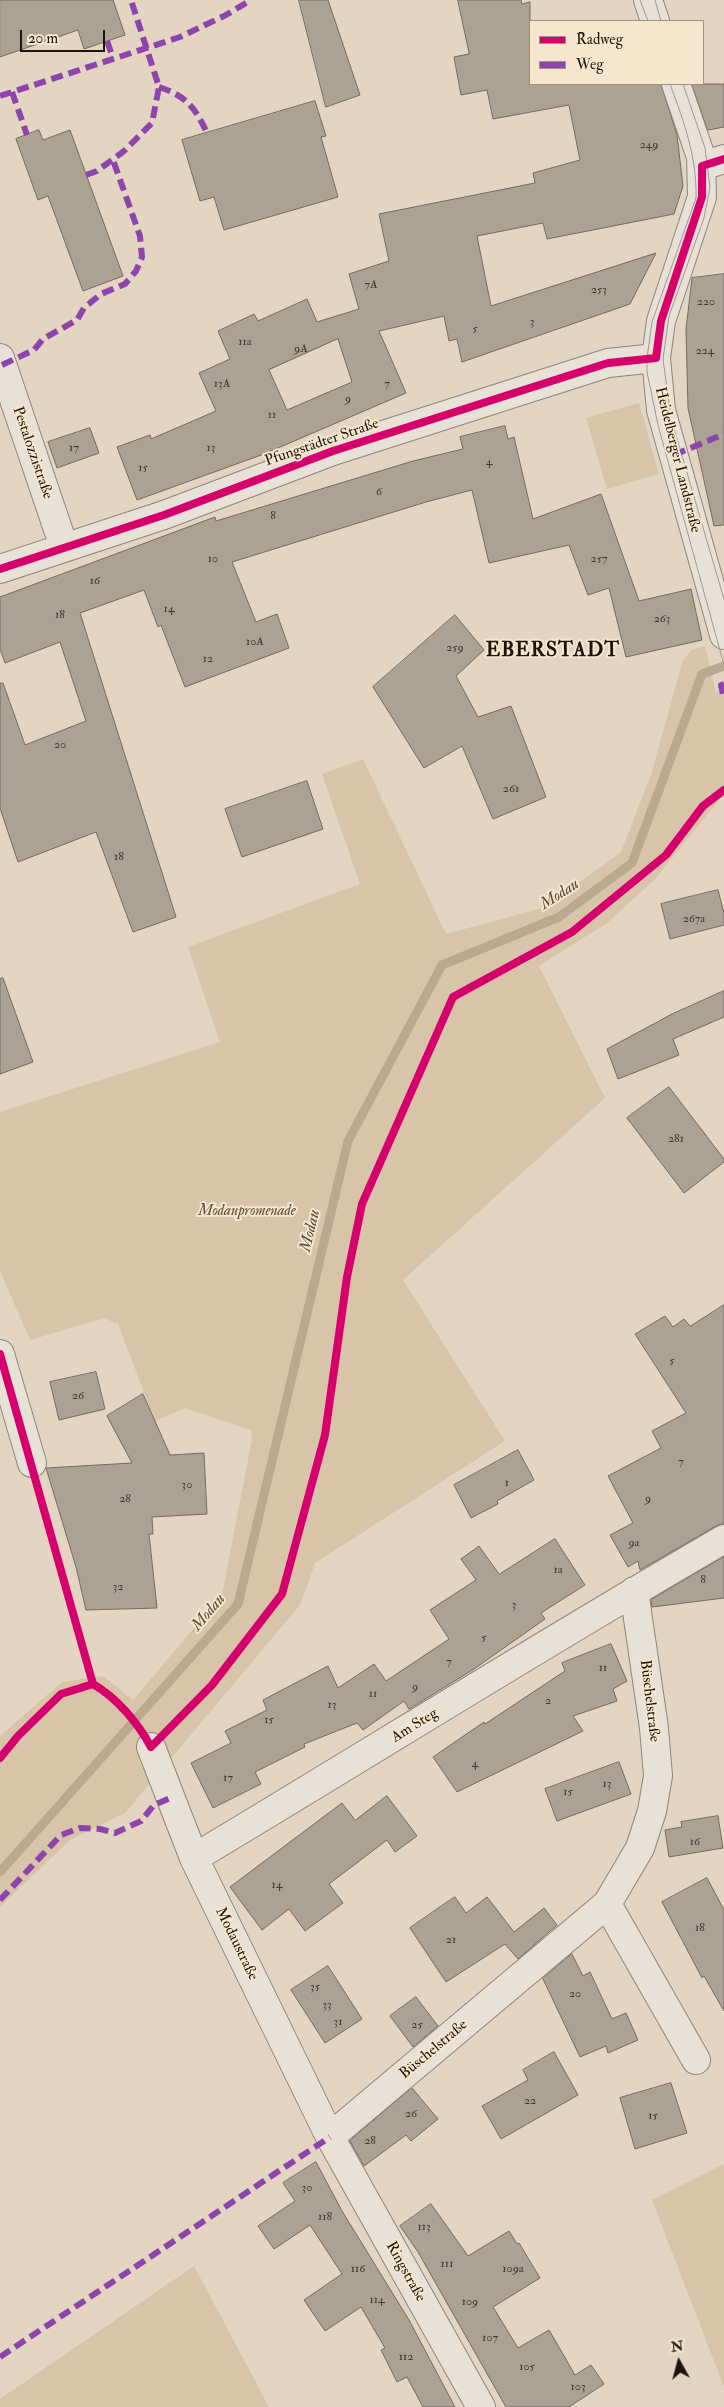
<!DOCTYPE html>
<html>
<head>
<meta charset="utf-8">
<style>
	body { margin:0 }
	#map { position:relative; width:724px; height:2407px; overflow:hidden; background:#e3d5c1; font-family:"IM FELL Double Pica",serif }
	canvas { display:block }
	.legend { position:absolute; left:529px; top:20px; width:175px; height:65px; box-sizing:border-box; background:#f6e6ce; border:1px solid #9f9280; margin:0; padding:6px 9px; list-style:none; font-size:15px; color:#1d150a }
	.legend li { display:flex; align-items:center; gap:10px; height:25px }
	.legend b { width:25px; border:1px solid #9f9280 }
	.north { position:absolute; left:654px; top:2337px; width:50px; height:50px; -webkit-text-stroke:4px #f6e6ce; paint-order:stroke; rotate:353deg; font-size:14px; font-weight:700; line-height:20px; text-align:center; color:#1d150a }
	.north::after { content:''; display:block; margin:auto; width:18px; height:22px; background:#1d150a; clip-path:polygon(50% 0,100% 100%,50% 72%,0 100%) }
	.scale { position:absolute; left:20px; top:30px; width:85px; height:22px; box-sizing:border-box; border:2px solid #1d150a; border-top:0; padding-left:6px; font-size:15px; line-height:18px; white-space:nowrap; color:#1d150a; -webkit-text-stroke:4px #f6e6ce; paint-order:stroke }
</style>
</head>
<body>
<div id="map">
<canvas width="724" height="2407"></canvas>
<ul class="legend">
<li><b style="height:6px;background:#d6006c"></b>Radweg</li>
<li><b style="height:6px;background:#8e44ad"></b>Weg</li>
</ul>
<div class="north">N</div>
<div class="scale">20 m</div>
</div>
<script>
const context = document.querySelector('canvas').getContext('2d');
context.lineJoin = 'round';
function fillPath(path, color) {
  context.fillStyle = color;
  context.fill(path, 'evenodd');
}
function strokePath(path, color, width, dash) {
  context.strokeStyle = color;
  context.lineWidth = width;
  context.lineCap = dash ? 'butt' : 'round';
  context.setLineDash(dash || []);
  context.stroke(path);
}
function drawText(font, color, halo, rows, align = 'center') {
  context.font = font + ' "IM FELL Double Pica",serif';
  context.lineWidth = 4;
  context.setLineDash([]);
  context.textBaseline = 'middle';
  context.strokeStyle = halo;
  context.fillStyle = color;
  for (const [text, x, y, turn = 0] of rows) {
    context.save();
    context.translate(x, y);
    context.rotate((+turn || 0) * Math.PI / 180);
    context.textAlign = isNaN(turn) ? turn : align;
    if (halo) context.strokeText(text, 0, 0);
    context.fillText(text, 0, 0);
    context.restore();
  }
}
const green = new Path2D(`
	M639,403L659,474L607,489L586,418Z
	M705,646L716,692L724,690V794L655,879L607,923L539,966L605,1098L403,1280L505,1441L315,1563L300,1605L125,1813L70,1840L0,1907V1736L62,1682L103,1676L133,1700L222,1595L252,1439L251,1430L185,1408L155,1421L118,1324L104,1318L30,1340L0,1271V1112L220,1042L188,947L360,884L322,774L363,759L446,934L546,907L621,852L651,775L683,660L692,650Z
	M724,2164V2387L652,2200Z
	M194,2266L269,2407H0V2399Z`);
const stream = new Path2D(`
	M0,1872L238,1604L348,1141L442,965L559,917L632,863L702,674L724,666`);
const building = new Path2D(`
	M0,0H113L125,35L84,49L78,30L0,57Z
	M299,0H328L360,95L326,107Z
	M458,0H521L522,4L530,2V84H661L677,135L683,186L674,214L547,239L543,223L477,236L491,306L656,253L630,304L462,362L457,339L449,341L444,316L379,331L406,393L264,454L137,500L117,447L150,435L151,439L216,411L199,373L230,359L218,331L254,314L258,321L307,299L317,322L359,309L349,274L389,261L379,214L535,183L533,173L580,160L569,105L493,119L487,90L461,95L454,57L469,54ZM338,339L352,382L287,410L269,370Z
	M692,84H724V127L708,130Z
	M315,101L326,136L321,137L338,197L224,230L214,197L200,201L182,140Z
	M39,130L43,140L70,130L123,276L83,291L48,196L38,200L16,139Z
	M724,274V525L714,526L688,408L686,329L692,278Z
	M505,426L508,439L514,437L533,519L601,494L639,601L691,589L702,640L626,657L609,588L588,595L569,545L489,563L472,490L426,502L232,562L256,622L277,614L289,648L185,687L161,625L158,627L144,590L80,613L176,917L133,932L96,832L18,862L0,808V683H3L25,745L86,721L60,642L5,663L0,649V597L215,517L216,521L413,461L463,449L460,437Z
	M90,428L99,453L57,468L48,442Z
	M455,615L484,650L456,676L478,717L511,706L546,797L493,819L462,746L424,768L373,687Z
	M307,781L323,829L242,857L225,809Z
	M718,890L724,913V925L670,939L661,904Z
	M3,978L33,1062L0,1074V979Z
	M724,991V1017L673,1039L679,1055L618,1079L607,1049L672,1014Z
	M669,1087L724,1159V1162L684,1193L627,1118Z
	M724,1305V1523L716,1526L640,1570L638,1561L628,1567L610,1535L633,1523L608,1476L661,1448L652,1431L686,1413L635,1334L665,1316L673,1327L684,1319L690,1326Z
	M96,1372L105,1409L59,1420L50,1382Z
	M143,1394L170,1455L204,1453L207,1514L152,1517L153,1534H149L157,1608L86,1610L76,1567L46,1468L132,1463L107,1416Z
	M518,1450L534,1480L497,1501L498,1504L471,1518L454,1485Z
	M555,1539L585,1585L541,1613L545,1619L474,1669L409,1709L404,1701L363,1730L357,1723L304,1744L305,1747L255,1772L261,1784L213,1808L191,1763L231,1743L225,1731L267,1710L263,1700L328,1666L338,1688L374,1664L386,1681L449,1639L430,1610L476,1580L461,1559L479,1546L499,1574Z
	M724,1557V1598L652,1607L651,1600Z
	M611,1644L627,1681L613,1689L617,1701L573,1716L583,1731L457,1792L433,1757L484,1722L485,1724L565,1671L562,1663Z
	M619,1762L631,1794L557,1821L545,1789Z
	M387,1796L417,1836L395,1852L387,1840L329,1884L343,1903L305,1931L289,1909L262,1930L230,1887L342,1803L355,1820Z
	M718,1816L723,1848L669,1857L665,1830L682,1827L681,1822Z
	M707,1878L724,1910V2011L704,1976L702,1978L662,1902Z
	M455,1897L466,1913L487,1897L514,1932L544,1908L557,1925L518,1959L505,1944L446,1982L410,1928Z
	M572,1954L583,1976L590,1972L612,2019L626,2013L638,2040L608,2053L606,2046L580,2057L543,1979Z
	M328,1966L362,2019L325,2043L291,1990Z
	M416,1997L438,2026L413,2047L390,2016Z
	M554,2052L578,2095L501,2139L482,2106L528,2080L523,2070Z
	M671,2083L687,2133L635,2149L620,2098Z
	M412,2088L438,2119L411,2141L406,2135L364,2166L350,2141Z
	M316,2162L342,2211L409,2320L455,2407H423L407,2377L397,2382L381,2350L385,2348L361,2307L325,2331L304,2300L342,2274L310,2225L274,2249L258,2226L295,2201L283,2183Z
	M431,2204L468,2256L509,2231L517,2244L519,2243L540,2278L493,2307L518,2348L549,2330L575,2375L591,2365L604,2384L569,2407H506L418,2252L400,2226Z`);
const minor = new Path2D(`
	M648,0L655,21
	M676,84L701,157L702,197L661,321L656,358L661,410L724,635
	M702,166L724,159
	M0,358L64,547
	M0,569L164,515L333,451L608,363L656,358
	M0,1354L32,1463
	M151,1747L194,1858L330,2137L481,2407
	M194,1858C371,1752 546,1642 724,1539
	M607,1904L696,2060
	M330,2137L607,1904L640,1848L652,1811L658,1776L654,1728L634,1591`);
const tram = new Path2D(`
	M640,0L648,21
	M655,0L661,21
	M670,84C684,122 697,157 696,198L652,322L647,358V372L658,425L724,665
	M683,84L705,148L710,187L704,218L669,316L663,359L671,418L724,599`);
const quiet = new Path2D(`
	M107,41L113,58
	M159,87C186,96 195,107 207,133
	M12,92L27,135
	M0,96L180,37L226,15L251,0
	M86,175L97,171L124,151L152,123L159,87L131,0
	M2,365L34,350L43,339L77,320L84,308L101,294L125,284L136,271L142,257L140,236L113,160
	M674,455L724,434
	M724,684L721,685L724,699
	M0,1900L61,1835L80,1828L100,1829L115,1833L141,1821L154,1805L170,1798
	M0,2357L330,2137`);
const cycleway = new Path2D(`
	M0,569L164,515L333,451L608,363L656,358L661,321L702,197V166L724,159
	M0,1354L93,1684C117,1698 138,1723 151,1747L212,1685L282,1594L325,1435L347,1277L362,1204L453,997L572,932L666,855L703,806L724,790
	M0,1758L18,1736L61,1694L93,1684`);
const numberNames = [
	["249",649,145],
	["7A",371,285],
	["253",599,290],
	["220",706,302],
	["3",532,322],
	["5",475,329],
	["11a",245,342],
	["9A",301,349],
	["224",705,351],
	["13A",222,384],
	["7",387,384],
	["9",348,399],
	["11",272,415],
	["17",74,448],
	["13",211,448],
	["4",489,462],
	["15",143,468],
	["6",379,492],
	["8",273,516],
	["10",213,559],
	["257",599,559],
	["16",95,581],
	["14",169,609],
	["18",60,615],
	["263",662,619],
	["10A",255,642],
	["259",455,648],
	["12",208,659],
	["20",60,745],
	["261",511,789],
	["18",119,857],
	["267a",694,919],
	["281",676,1139],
	["5",672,1361],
	["26",78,1396],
	["7",681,1462],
	["1",507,1483],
	["30",187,1485],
	["28",125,1499],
	["9",648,1499],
	["9a",634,1543],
	["1a",558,1570],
	["8",703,1580],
	["32",118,1587],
	["3",514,1605],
	["5",484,1638],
	["7",449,1662],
	["11",603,1668],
	["9",415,1687],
	["11",373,1694],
	["2",548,1701],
	["13",332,1705],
	["15",269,1720],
	["4",475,1764],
	["17",228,1778],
	["13",607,1784],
	["15",568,1792],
	["16",695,1842],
	["14",277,1885],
	["18",700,1928],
	["21",451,1940],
	["35",315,1987],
	["20",575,1994],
	["33",327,2005],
	["31",338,2022],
	["25",417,2025],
	["22",530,2101],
	["26",411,2114],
	["15",653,2116],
	["28",370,2141],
	["30",307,2188],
	["118",325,2217],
	["113",424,2227],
	["111",447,2264],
	["116",358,2269],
	["109a",513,2269],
	["114",377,2300],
	["109",470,2302],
	["107",490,2338],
	["112",406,2357],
	["105",527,2367],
	["103",578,2387]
];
const streetNames = [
	["Pfungstädter Straße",322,443,-19],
	["Pestalozzistraße",32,453,71],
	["Heidelberger Landstraße",677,460,76],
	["Büschelstraße",649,1701,83],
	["Am Steg",415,1726,-32],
	["Modaustraße",236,1944,64],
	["Büschelstraße",434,2050,-40],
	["Ringstraße",405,2272,61]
];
const parkNames = [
	["Modaupromenade",247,1212]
];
const waterNames = [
	["Modau",560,895,-33],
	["Modau",311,1231,-77],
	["Modau",209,1613,-50]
];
const districtNames = [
	["EBERSTADT",553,652]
];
fillPath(green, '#d7c4a9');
strokePath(stream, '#baa98f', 9);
fillPath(building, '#aba294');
strokePath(building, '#736b60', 1);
strokePath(minor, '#8e8579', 30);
strokePath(minor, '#e8e1d7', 28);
strokePath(tram, '#a19a92', 1);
strokePath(quiet, '#8e44ad', 6, [12, 6]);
strokePath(cycleway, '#d6006c', 8);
drawText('12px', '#40382c', null, numberNames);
drawText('15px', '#1d150a', '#f6e6ce', streetNames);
drawText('italic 15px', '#5b4e3b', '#f6e6ce', parkNames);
drawText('italic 16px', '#554937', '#f6e6ce', waterNames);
context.letterSpacing = '1px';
drawText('bold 20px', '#1d150a', '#f6e6ce', districtNames);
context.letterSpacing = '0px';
</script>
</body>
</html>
